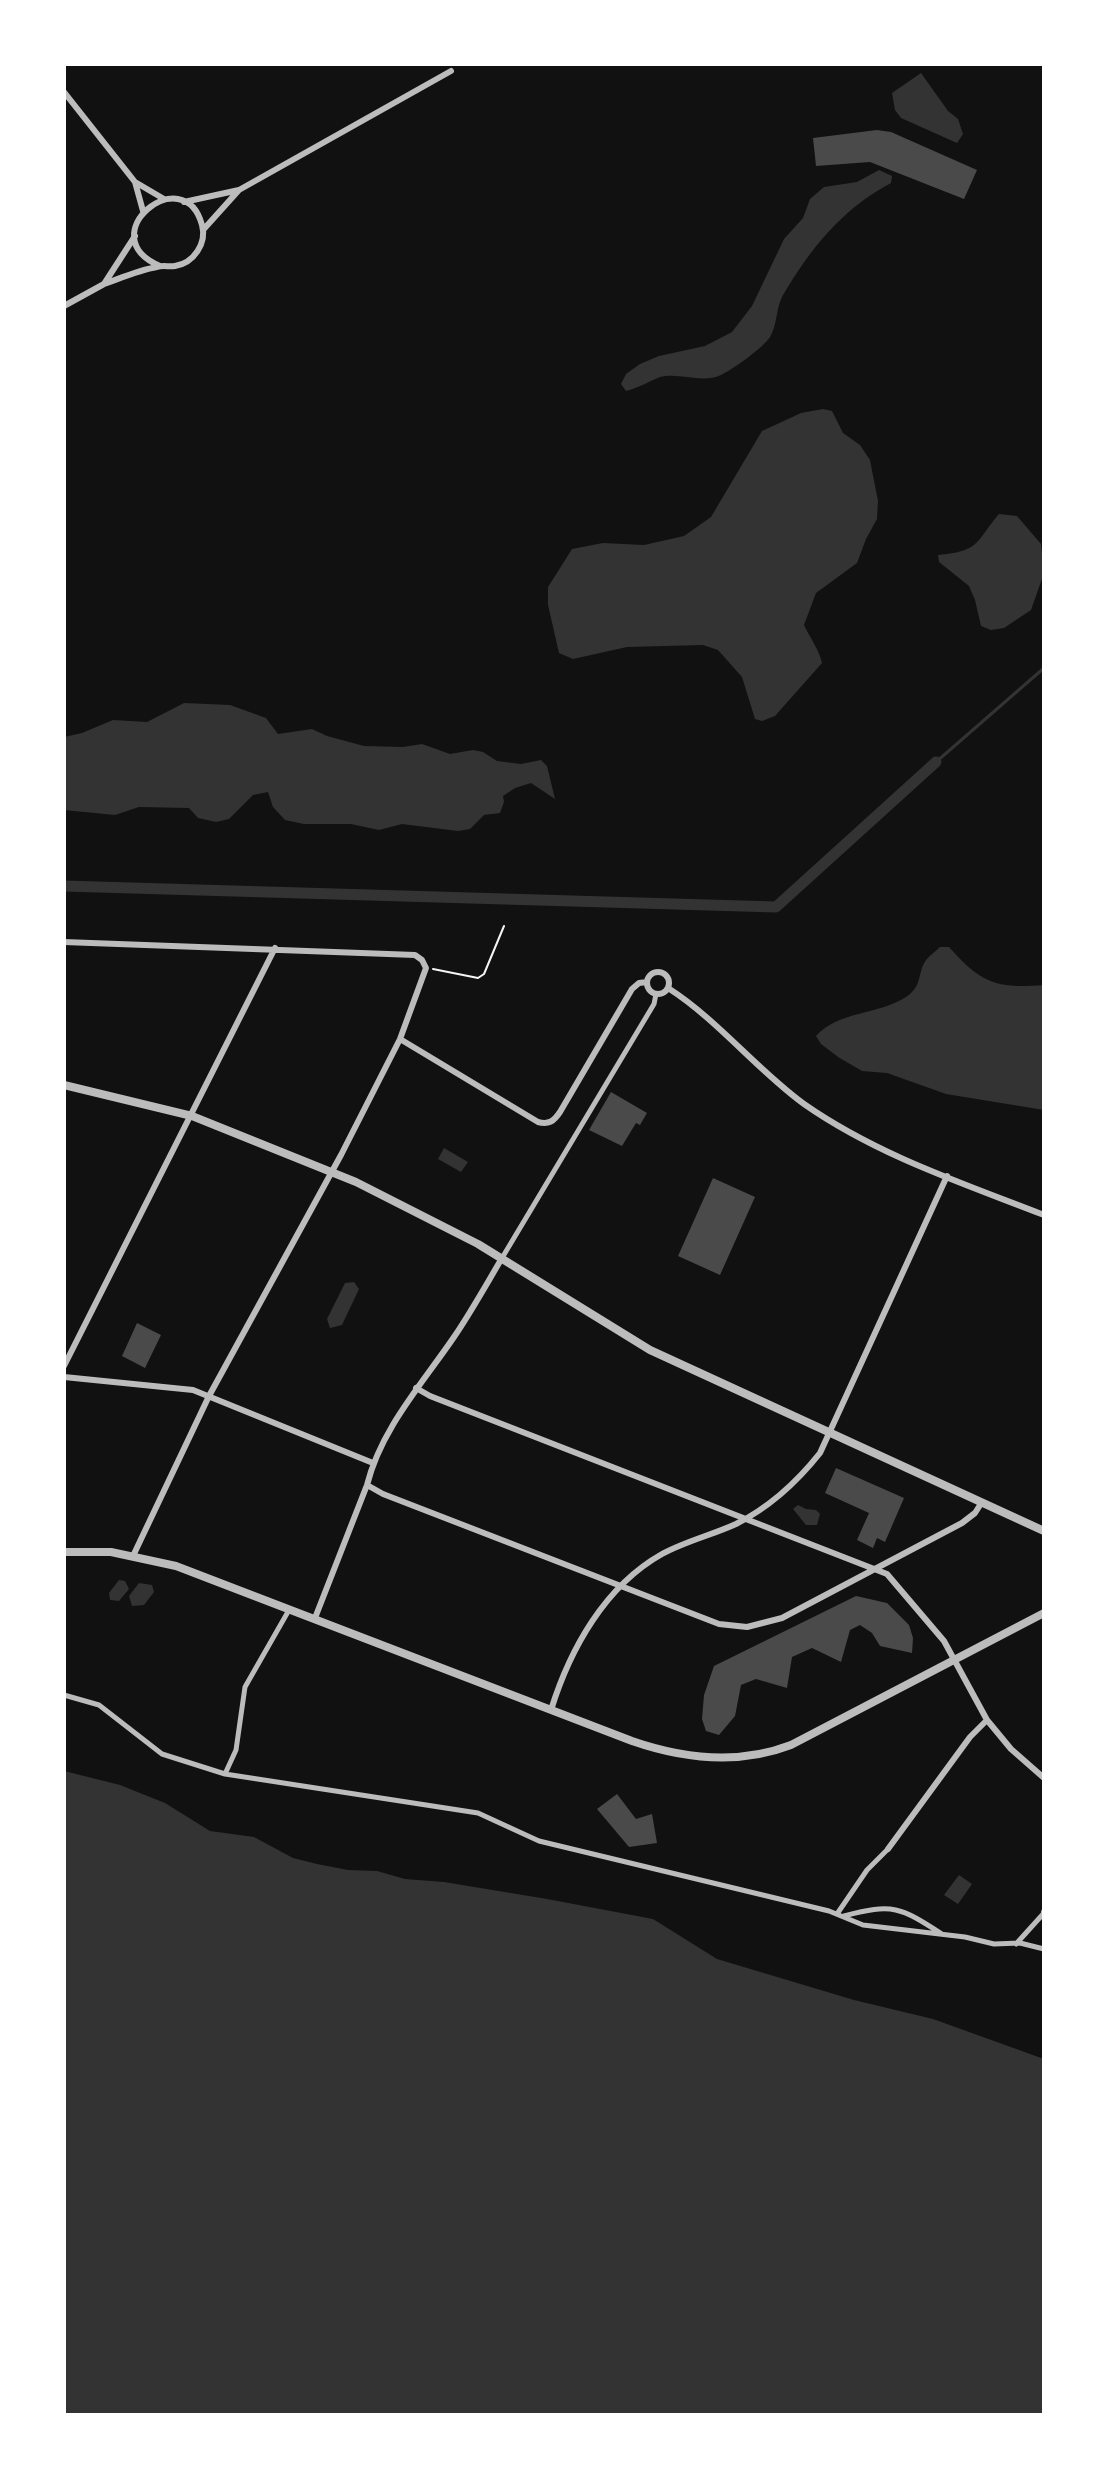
<!DOCTYPE html>
<html>
<head>
<meta charset="utf-8">
<style>
	body { margin:0 }
	#map { position:relative; width:1108px; height:2479px; overflow:hidden; background:#111; font-family:"Asap Condensed",sans-serif }
	canvas { display:block }
	.frame { position:absolute; inset:0; border:66px solid #fff; pointer-events:none }
</style>
</head>
<body>
<div id="map">
<canvas width="1108" height="2479"></canvas>
<div class="frame"></div>
</div>
<script>
const context = document.querySelector('canvas').getContext('2d');
context.lineJoin = 'round';
function fillPath(path, color) {
  context.fillStyle = color;
  context.fill(path, 'evenodd');
}
function strokePath(path, color, width, dash) {
  context.strokeStyle = color;
  context.lineWidth = width;
  context.lineCap = dash ? 'butt' : 'round';
  context.setLineDash(dash || []);
  context.stroke(path);
}
const water = new Path2D(`
	M921,73L948,111L958,119L963,134L957,143L901,118L895,110L892,93Z
	M879,170L892,176L891,183C843,208 809,250 782,297C776,309 777,326 770,337C764,347 732,370 721,375C701,384 680,372 660,377C649,381 639,388 626,391L621,384L626,374L640,364L659,356L705,346L732,332L752,306L784,239L803,218L810,199L824,187L857,182Z
	M823,409L832,411L843,433L860,445L870,460L878,501L877,519L866,539L857,563L816,593L804,625C810,638 819,649 822,663L775,716L762,721L755,719L742,677L718,650L703,645L627,647L573,659L559,653L548,605V587L572,549L603,543L644,545L684,536L711,517L762,431L801,413Z
	M999,514L1017,516L1041,544L1044,573L1031,610L1004,628L991,630L981,626L975,600L969,586L939,562L938,555C981,551 975,542 999,514Z
	M184,703L230,705L266,718L278,734L312,729L327,736L364,746L403,747L422,744L450,754L473,750L483,752L497,761L521,764L541,760L547,766L555,799L531,783L515,788L503,796L504,802L500,813L484,815L470,829L458,831L402,824L379,830L351,824H304L285,820L273,807L268,792L253,795L229,819L216,822L198,818L189,808L139,807L115,815L64,810V737L82,733L113,720L147,722Z
	M940,947H949C981,983 996,989 1044,985V1110L946,1094L887,1073L862,1071L838,1057L821,1044L816,1036C838,1011 878,1015 906,997C923,986 917,973 926,960C930,955 936,951 940,947Z
	M444,1148L468,1162L461,1172L438,1159Z
	M354,1282L359,1289L342,1325L330,1328L327,1319L345,1283Z
	M798,1505L806,1509L816,1510L820,1514L817,1525H806L793,1509Z
	M119,1580L125,1581L129,1589L119,1601L110,1600L109,1593Z
	M139,1583L152,1585L154,1592L144,1605L132,1606L129,1596Z
	M64,1771L120,1785L165,1803L210,1831L254,1837L293,1858L317,1864L348,1870L377,1871L405,1879L444,1882L547,1899L653,1919L717,1959L854,2000L933,2019L1044,2059V2415H64Z
	M959,1875L972,1884L958,1904L944,1895Z`);
const stream = new Path2D(`
	M936,762L1044,668`);
const canal = new Path2D(`
	M64,886L776,907L936,762`);
const building = new Path2D(`
	M877,130L891,132L977,170L964,199L870,162L816,166L813,138Z
	M611,1092L647,1113L640,1125L636,1123L622,1146L589,1130Z
	M713,1178L755,1197L720,1275L678,1256Z
	M137,1323L161,1335L145,1368L122,1356Z
	M836,1468L904,1498L885,1542L877,1538L873,1548L857,1540L869,1513L825,1493Z
	M856,1596L887,1603L909,1625L913,1638L912,1653L880,1646L872,1633L860,1625L850,1630L841,1662L812,1648L792,1657L787,1688L756,1679L741,1685L735,1716L719,1735L706,1731L702,1719L704,1695L714,1666Z
	M617,1794L636,1819L652,1814L657,1843L629,1847L597,1809Z`);
const path = new Path2D(`
	M433,969L478,978L484,974L504,926`);
const pedestrian = new Path2D(`
	M502,1258L654,1004L656,994
	M64,1695L99,1705L162,1754L225,1774L478,1813L539,1841L829,1911L863,1925L965,1937L994,1944L1020,1943L1044,1949
	M225,1774L236,1750L245,1687L289,1610
	M837,1914L867,1870L888,1849
	M844,1916C893,1903 900,1907 942,1934
	M1016,1944L1044,1913`);
const minor = new Path2D(`
	M64,92L135,182
	M239,190L451,71
	M184,202L239,190L203,230
	M143,211L135,182L164,199
	M135,236L104,284C121,278 139,270 157,267C163,265 169,267 175,266C194,263 207,243 202,225C184,158 89,236 160,266
	M64,306L104,284
	M64,942L415,955L422,960L426,968L400,1039L341,1155L209,1396L133,1556
	M647 983a11 11 0 1 1 22 0a11 11 0 1 1-22 0Z
	M668,988C718,1020 756,1069 804,1104C877,1155 962,1183 1044,1215
	M400,1039L538,1122C549,1125 554,1121 560,1112L632,989L639,983L647,982
	M64,1366L275,948
	M64,1377L193,1390L373,1463
	M416,1388L430,1396L887,1574L944,1641L987,1720L1011,1749L1044,1778
	M367,1485L383,1494L719,1624L747,1627L782,1618L962,1523L975,1513L982,1502
	M315,1618L367,1485C381,1429 422,1384 454,1337C471,1312 486,1285 502,1258
	M551,1710C570,1649 605,1586 662,1554C686,1541 712,1535 736,1524C768,1508 797,1482 820,1453L947,1176
	M888,1849L970,1737L987,1720
	M1044,1913V1912`);
const tertiary = new Path2D(`
	M64,1085L192,1116L356,1182L478,1244L650,1350L1044,1531
	M64,1552H111L176,1566L632,1741C684,1759 739,1765 791,1745L1044,1613`);
fillPath(water, '#333');
strokePath(stream, '#333', 3);
strokePath(canal, '#333', 11);
fillPath(building, '#4a4a4a');
strokePath(path, '#f5f5f5', 2);
strokePath(pedestrian, '#bcbcbc', 5);
strokePath(minor, '#bcbcbc', 6);
strokePath(tertiary, '#bcbcbc', 8);
</script>
</body>
</html>
